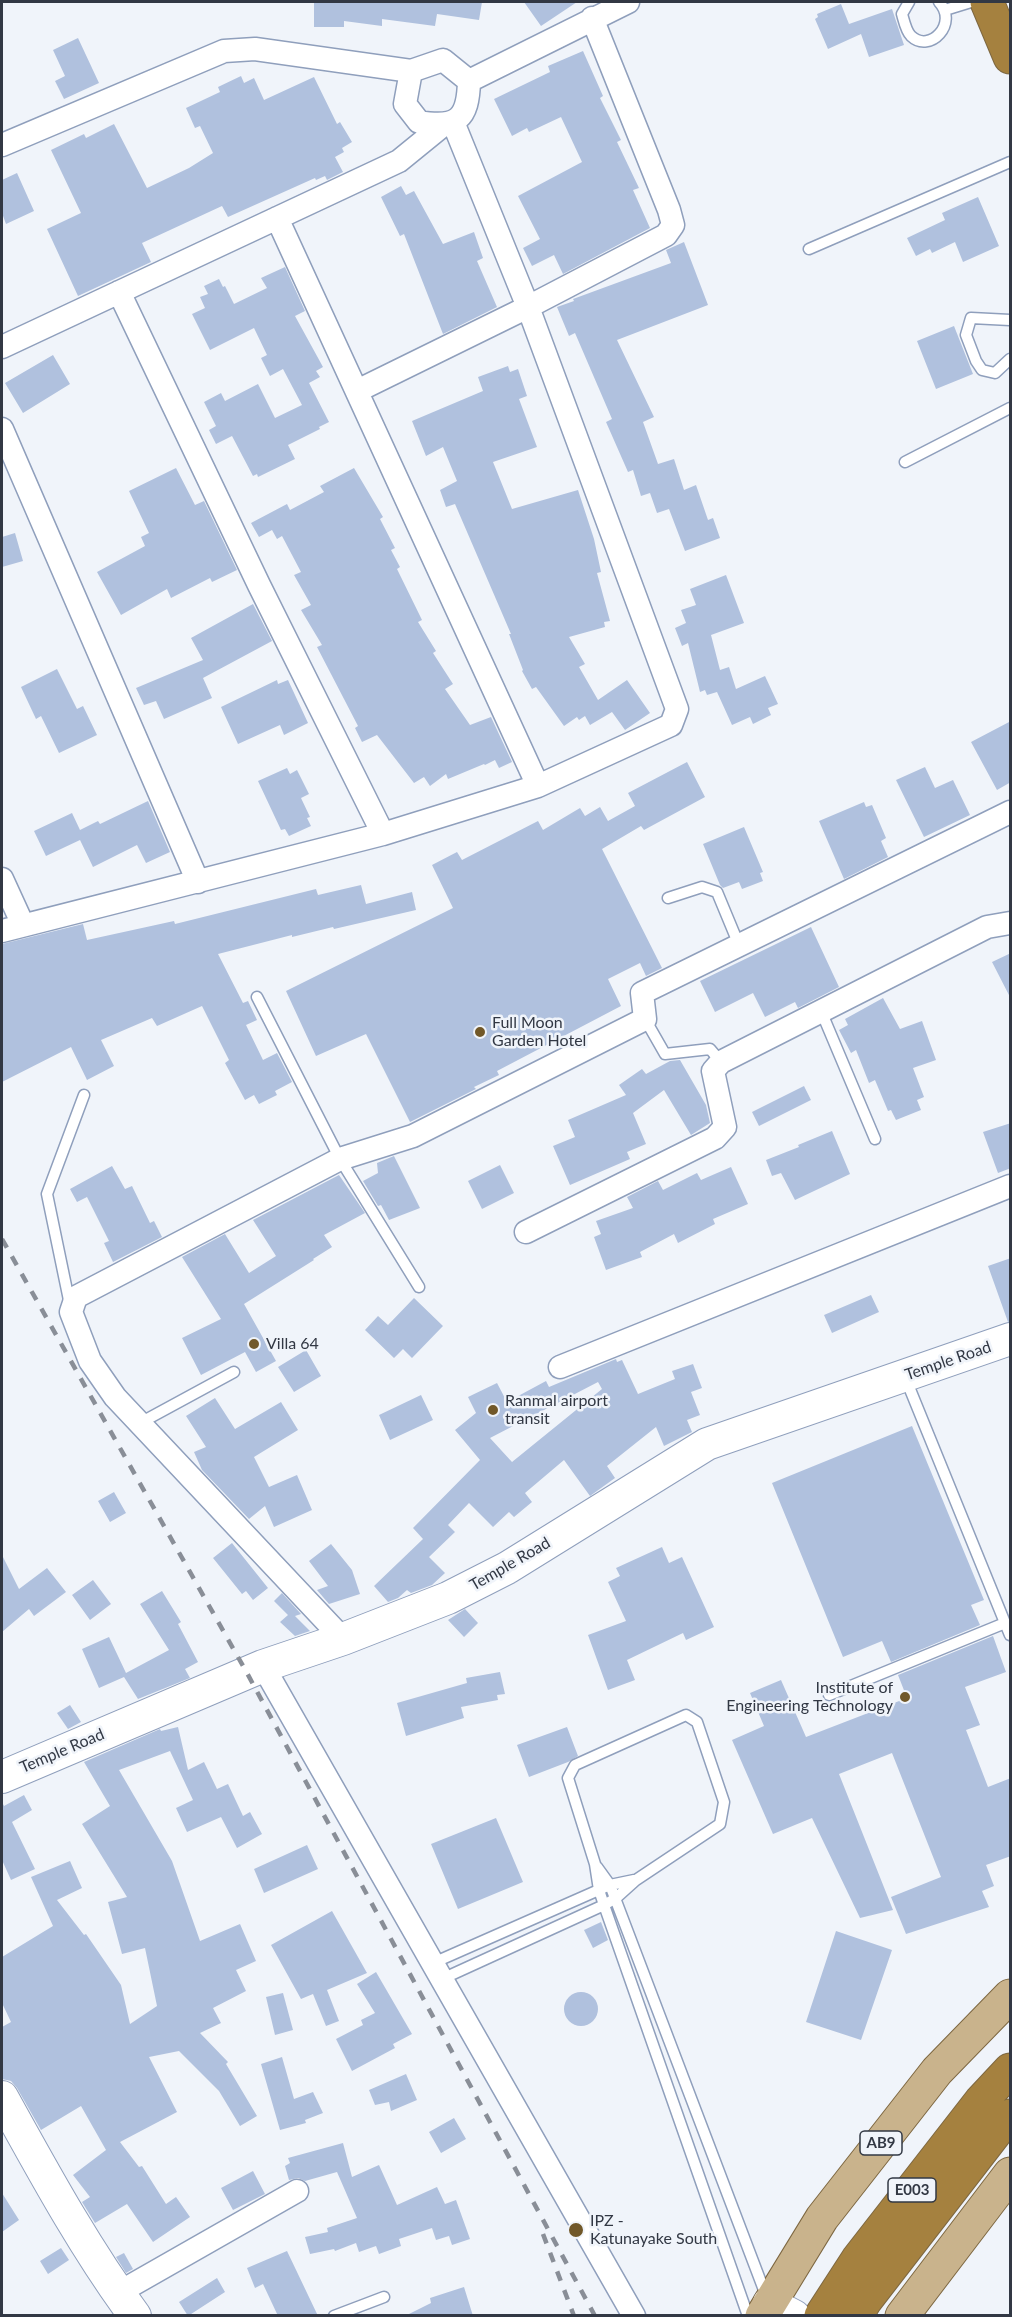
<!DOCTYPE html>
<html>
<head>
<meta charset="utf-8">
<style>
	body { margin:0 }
	#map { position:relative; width:1012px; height:2317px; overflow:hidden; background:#f0f4fa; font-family:Lato,sans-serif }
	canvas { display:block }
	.frame { position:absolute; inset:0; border:3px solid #323844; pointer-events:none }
</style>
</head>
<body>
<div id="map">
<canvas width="1012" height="2317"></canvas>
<div class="frame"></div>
</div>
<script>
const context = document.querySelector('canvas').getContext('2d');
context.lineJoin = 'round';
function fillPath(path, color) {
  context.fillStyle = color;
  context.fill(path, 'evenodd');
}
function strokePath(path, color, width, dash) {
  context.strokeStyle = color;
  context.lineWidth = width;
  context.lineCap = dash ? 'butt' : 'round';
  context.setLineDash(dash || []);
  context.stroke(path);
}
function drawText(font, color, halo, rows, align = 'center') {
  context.font = font + ' Lato,sans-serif';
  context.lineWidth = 5;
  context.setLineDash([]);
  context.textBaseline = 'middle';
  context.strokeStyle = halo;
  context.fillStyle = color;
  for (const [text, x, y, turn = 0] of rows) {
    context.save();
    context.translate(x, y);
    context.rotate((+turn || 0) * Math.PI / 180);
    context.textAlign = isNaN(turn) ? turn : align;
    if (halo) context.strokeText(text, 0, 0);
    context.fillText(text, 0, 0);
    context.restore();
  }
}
const building = new Path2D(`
	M314,2H482L479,20L437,14L435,26L382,19V26L344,21V27H314Z
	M524,2H577L541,26Z
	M841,4L849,24L892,9L904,45L869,57L861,34L828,49L815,19L818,17L817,14Z
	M78,38L99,83L64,99L55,81L65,76L53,50Z
	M583,51L603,96L600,98L621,140L617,142L639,188L633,190L650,228L563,274L554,255L532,266L523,248L540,239L518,196L582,162L561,117L529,132L527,128L512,136L494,99L550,72L548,66Z
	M241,76L244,83L254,78L264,100L314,77L337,124L340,122L352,142L342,148L344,152L335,157L343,172L327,180L325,176L316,180L315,178L228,217L222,206L142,243L151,262L78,296L47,229L81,213L51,150L84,134L86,138L114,124L147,188L189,168L213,153L200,126L195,128L186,108L220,92L218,87Z
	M17,173L34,211L6,224L2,213V180Z
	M401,186L406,195L414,191L443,244L474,232L483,258L477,261L497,307L443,334L404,234L400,236L381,197Z
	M978,197L999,246L963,262L955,242L932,253L930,249L916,256L907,238L945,220L942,213Z
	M684,242L708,305L617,340L654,417L643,422L658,464L674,459L684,490L696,485L708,520L713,518L720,538L685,551L669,509L657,513L650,493L641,496L633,470L628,472L606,422L612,419L575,333L569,336L557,307L574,301L573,299L671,263L666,250Z
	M285,267L305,311L295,316L323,367L316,371L320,377L309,383L329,422L319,427L320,429L288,445L295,459L258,477L257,474L253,476L232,436L216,444L209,430L216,426L204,402L221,393L225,401L258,384L275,418L302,405L283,369L270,376L261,358L267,355L254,328L210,350L192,314L205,308L200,297L208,294L204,286L219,279L223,287L225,286L234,304L267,288L261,278Z
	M954,326L973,374L936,389L917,341Z
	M53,355L70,384L23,413L5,383Z
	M508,366L510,372L518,369L527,396L519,399L537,447L493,462L512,509L578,490L594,539L601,572L597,573L610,621L604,622L605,627L569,637L585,664L579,667L598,700L627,680L650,713L625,730L612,712L590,725L585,716L579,720L577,717L564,726L536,687L532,689L522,671L523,670L509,634H511L455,504L446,507L440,490L457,481L443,447L426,456L412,421L483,391L478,377Z
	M176,468L195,505L204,501L237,570L212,582L210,578L171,598L167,589L121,615L97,572L145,546L141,537L149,533L129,491Z
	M354,468L383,517L380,519L395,548L391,550L400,567L397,569L422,620L418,622L436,651L433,653L453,684L445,689L470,725L491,717L512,762L499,768L495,760L485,765L484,764L448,779L446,774L430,786L424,777L414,783L377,735L362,742L355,728L358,726L317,647L322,645L301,610L311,605L294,575L301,572L282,536L277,539L272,530L259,537L251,523L287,504L290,510L324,492L320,486Z
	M15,533L23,561L2,567V537Z
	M726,575L744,623L711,635L720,670L729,667L736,689L765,676L778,704L768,708L771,715L753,724L750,717L732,725L717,692L707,695L705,690L700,692L688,643L682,646L675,628L686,623L681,610L696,605L690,589Z
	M253,604L272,641L203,678L212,698L164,719L156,701L144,705L136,688L203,660L191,638Z
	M57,669L77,709L83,706L97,735L59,753L41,716L36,719L21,687Z
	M277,680L278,684L288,680L308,723L284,735L280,725L238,744L221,707Z
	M1011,721V782L997,790L971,742Z
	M687,762L705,797L644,830L641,826L602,849L662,968L646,976L640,963L608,979L621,1006L497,1071L499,1075L474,1087L476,1089L410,1122L366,1034L316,1056L286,991L453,908L432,865L457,852L462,860L538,821L543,830L580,808L585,816L600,807L608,821L635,806L628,793Z
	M925,767L935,788L953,780L970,815L924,837L896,780Z
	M287,768L290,774L297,770L309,794L301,798L310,817L307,818L311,826L289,836L285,829L281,830L258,781Z
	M148,801L170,852L146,863L137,845L93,867L80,840L46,856L34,831L72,813L80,830L98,821L100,824Z
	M864,802L866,807L872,805L886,838L881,841L888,857L844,879L819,821Z
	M744,827L763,872L760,873L763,881L742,889L739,882L723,888L720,885L703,844Z
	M361,885L366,904L412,892L416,910L334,929L333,927L292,937V935L218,954L243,1003L248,1001L257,1020L246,1025L263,1060L277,1053L292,1082L275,1091L277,1095L259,1104L254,1095L245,1100L225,1063L229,1060L202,1006L157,1026L152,1018L101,1040L114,1066L87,1080L71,1047L2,1082V944L83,924L87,940L174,921L175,924L316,889L318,895Z
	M811,927L839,987L798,1008L795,1002L765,1017L753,993L715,1012L700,981Z
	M1011,953V999L992,962Z
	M883,998L900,1029L922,1021L936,1060L913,1068L924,1097L917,1100L921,1110L896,1120L891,1110L888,1111L875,1080L869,1083L856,1050L851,1053L839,1030L848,1025L845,1019Z
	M680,1060L706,1105L710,1123L691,1135L664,1090L633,1113L646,1144L627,1152L630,1159L570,1185L553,1146L575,1137L568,1120L626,1095L619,1085L642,1069L646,1074L670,1061Z
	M804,1086L811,1100L759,1126L752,1112Z
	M1011,1123V1168L998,1173L983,1132Z
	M832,1131L850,1174L795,1200L781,1173L772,1176L766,1160L799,1147L798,1145Z
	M394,1156L420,1208L389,1220L381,1205L378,1206L363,1181L378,1173L377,1163Z
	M500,1165L514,1193L482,1209L468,1181Z
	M112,1166L125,1189L132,1186L150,1223L154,1221L162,1237L113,1262L104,1243L109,1241L87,1197L77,1202L70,1189Z
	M731,1167L748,1204L713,1219L715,1224L678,1243L674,1234L640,1252L642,1257L606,1270L594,1237L601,1234L596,1221L633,1208L627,1197L658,1181L663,1190L697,1173L701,1180Z
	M339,1175L365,1213L324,1235L332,1247L313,1259L314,1260L244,1304L276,1361L256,1372L245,1352L201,1375L182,1338L221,1319L182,1257L225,1234L249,1273L276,1256L253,1220Z
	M1011,1258V1321L1008,1322L988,1266Z
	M871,1295L879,1312L832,1333L824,1315Z
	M414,1298L443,1326L412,1358L403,1349L394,1358L365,1330L378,1316L388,1325Z
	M306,1350L321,1376L294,1392L278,1367Z
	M616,1359L617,1362L622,1360L638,1394L675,1379L672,1371L693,1364L702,1388L691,1392L700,1415L687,1420L692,1432L664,1446L656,1427L607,1466L615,1478L590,1496L564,1460L525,1493L532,1502L514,1517L509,1512L493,1527L469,1503L448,1525L455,1532L429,1557L445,1573L432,1585L411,1593L407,1590L398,1598L388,1602L374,1586L423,1539L413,1528L480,1460L455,1430L476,1413L468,1397L497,1383L507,1402L546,1381L549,1387ZM598,1382L602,1389L512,1462L490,1438Z
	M421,1395L433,1420L390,1440L379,1415Z
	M215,1398L235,1429L281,1402L298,1430L254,1457L269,1487L297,1475L312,1510L274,1527L265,1506L249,1519L202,1470L194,1452L206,1447L186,1416Z
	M912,1426L984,1600L971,1605L980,1625L891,1662L882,1641L843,1657L772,1483Z
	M114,1492L126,1513L110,1522L98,1501Z
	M232,1543L268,1588L253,1600L246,1591L242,1594L213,1558Z
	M331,1544L352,1570L360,1594L329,1604L317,1590L328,1586L309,1561Z
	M662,1547L669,1563L682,1557L714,1627L686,1640L683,1633L627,1660L635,1680L608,1690L588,1635L626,1621L608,1582L620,1576L616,1568Z
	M2,1555L19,1589L47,1568L66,1592L34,1616L29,1609L2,1632Z
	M93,1580L111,1604L90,1620L72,1595Z
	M162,1591L181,1622L178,1624L198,1662L185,1669L190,1678L138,1699L124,1677L99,1688L82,1649L109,1637L126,1673L169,1650L140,1604Z
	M282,1593L301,1614L295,1616L310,1631L295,1636L280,1622L288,1615L274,1601Z
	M465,1609L478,1623L464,1637L448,1620Z
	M993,1636L1006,1672L965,1687L980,1725L966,1730L988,1787L1011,1778V1856L986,1865L994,1886L982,1891L989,1907L906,1934L891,1897L941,1877L892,1753L839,1774L893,1910L860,1918L812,1818L773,1834L732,1740L764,1726L750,1693L781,1680L806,1737L907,1698L898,1675Z
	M500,1672L505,1694L497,1695L498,1700L461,1707L464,1718L406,1736L397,1703L467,1683L466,1678Z
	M70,1705L81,1722L68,1729L57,1713Z
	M178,1727L188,1770L204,1762L217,1789L228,1784L243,1816L250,1812L262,1834L237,1848L221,1817L187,1832L176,1808L193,1800L170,1751L119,1770L172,1861L200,1941L240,1924L256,1961L236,1970L246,1991L213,2008L221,2023L200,2033L228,2062L226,2064L257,2116L240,2126L219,2091L179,2051L149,2057L177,2112L120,2142L139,2167L142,2166L166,2204L176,2197L190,2217L153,2242L127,2204L95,2223L82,2202L90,2197L73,2175L106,2150L81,2106L41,2130L17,2088L11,2081L2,2079V2027L11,2022L2,2003V1957L53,1926L31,1877L70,1861L82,1888L57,1900L84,1935L86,1934L121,1985L130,2024L157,2006L145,1948L122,1954L108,1902L127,1897L82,1824L110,1806L84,1762L160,1729L161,1731Z
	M567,1727L578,1756L568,1762L529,1777L517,1745Z
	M24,1795L32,1810L12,1822L35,1869L11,1880L2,1860V1802L4,1806Z
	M496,1818L523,1882L458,1909L431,1844Z
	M307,1845L318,1869L264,1893L254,1869Z
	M332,1911L367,1973L327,1990L339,2021L326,2026L313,1994L301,1999L271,1945Z
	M601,1922L608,1940L593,1948L584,1930Z
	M836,1931L892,1950L861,2040L806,2022Z
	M376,1972L412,2034L393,2044L395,2048L352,2071L336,2039L363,2025L361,2020L375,2013L357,1984Z
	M564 2009a17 17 0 1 1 34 0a17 17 0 1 1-34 0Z
	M283,1993L293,2030L275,2035L266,1997Z
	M282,2057L294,2099L313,2092L323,2113L305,2120L306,2123L280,2130L261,2064Z
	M406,2074L417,2100L391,2111L389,2102L375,2105L369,2090Z
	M454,2118L466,2139L441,2153L429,2132Z
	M343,2143L352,2177L379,2165L397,2205L437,2187L445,2204L456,2200L470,2239L452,2245L449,2236L436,2240L432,2228L399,2239L401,2246L379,2254L376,2246L359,2252L356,2243L335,2251L334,2249L310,2254L305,2237L328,2232L327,2228L357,2218L337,2172L305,2181L298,2178L289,2180L285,2166L290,2163L288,2158Z
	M253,2171L265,2194L233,2210L221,2188Z
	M2,2193L19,2220L2,2232Z
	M61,2248L69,2260L48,2274L40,2261Z
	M287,2251L318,2316H278L263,2284L255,2288L247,2268Z
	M124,2253L133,2269L126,2273L116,2257Z
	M217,2278L225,2292L188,2316L179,2302Z
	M464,2287L473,2316H405L431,2303L430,2298Z`);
const lane = new Path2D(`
	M909,2L902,14C904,21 906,31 911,36C930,54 959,23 939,2
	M945,10L971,2
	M809,249L1010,162
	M1010,320L971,318L966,335L976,361L982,370L995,373L1010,359
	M905,462L1010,408
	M668,898L702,887L717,892L739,945
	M257,997L340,1159L419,1287
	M821,1011L875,1139
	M645,1019L665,1054L710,1049L721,1062
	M70,1305L47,1194L84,1095
	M905,1377L1010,1635
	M140,1423L234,1372
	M829,1695L1005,1623
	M597,1867L610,1885L767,2298
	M433,1963L610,1885L634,1880
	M442,1979L604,1905L616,1898L636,1880L720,1824L724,1802L697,1722L686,1715L575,1765L568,1778L595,1864L599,1890L604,1905L748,2316
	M334,2316L384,2297`);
const street = new Path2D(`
	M443,60L469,81C468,120 457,128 419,122L405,104L411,71Z
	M469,81L628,2
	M2,145L224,51L255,49L411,71
	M277,218L538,786
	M119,292L259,585L383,834
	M2,347L399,161L442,126
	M357,391L528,307L666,235L673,225L669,210L592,18
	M2,429L198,882
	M2,879L23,925
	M2,931L383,834L538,786L671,725L677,709L528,307L453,122
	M526,1232L715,1138L725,1127L713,1071L721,1062L987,927L1010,923
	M560,1367L1010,1186
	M343,1639L115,1397L90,1361L71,1312L76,1297L340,1159L413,1136L645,1019L642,993L1010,812
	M263,1666L634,2316
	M118,2293L297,2191`);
const secondary = new Path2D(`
	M2,1777L263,1666L343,1639L448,1598L507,1568L707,1444L1010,1339
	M2,2097C43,2171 84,2247 135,2316
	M769,2303L794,2316`);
const primary = new Path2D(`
	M762,2316L822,2218L937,2071L1010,1996
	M902,2316L1010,2174`);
const highway = new Path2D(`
	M987,2L1010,57
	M821,2316L858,2259L981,2101L1010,2070
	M856,2316L865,2301L998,2129L1010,2116`);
const rail = new Path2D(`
	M2,1239L247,1673L595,2316
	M543,2234L574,2316`);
const markers = [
	[480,1032,6,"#715829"],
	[254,1344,6,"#715829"],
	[493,1410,6,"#715829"],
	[905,1697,6,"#715829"],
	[576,2230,8,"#715829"]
];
const shields = [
	[881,2143,42],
	[912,2190,48]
];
const shieldNames = [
	["AB9",881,2143],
	["E003",912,2190]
];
const poiNames = [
	["Full Moon",492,1023],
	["Garden Hotel",492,1041],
	["Villa 64",266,1344],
	["Ranmal airport",505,1401],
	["transit",505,1419],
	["Institute of",893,1688,"right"],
	["Engineering Technology",893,1706,"right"],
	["IPZ -",590,2221],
	["Katunayake South",590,2239]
];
const streetNames = [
	["Temple Road",948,1361,-19],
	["Temple Road",510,1564,-30],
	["Temple Road",62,1751,-23]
];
fillPath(building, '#b0c1de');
strokePath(lane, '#8f9fbc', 13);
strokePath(street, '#8f9fbc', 25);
strokePath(secondary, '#8f9fbc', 34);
strokePath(primary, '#7d6741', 35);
strokePath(highway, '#7d6741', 35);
strokePath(lane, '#fff', 10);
strokePath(street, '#fff', 22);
strokePath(secondary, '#fff', 32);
strokePath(primary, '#c9b38c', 33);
strokePath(highway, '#a5813f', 33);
strokePath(rail, '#898e97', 4.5, [10, 10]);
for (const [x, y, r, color] of markers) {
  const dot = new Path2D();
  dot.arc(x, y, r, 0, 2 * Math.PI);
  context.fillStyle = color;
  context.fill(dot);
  strokePath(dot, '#f0f4fa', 2);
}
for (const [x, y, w] of shields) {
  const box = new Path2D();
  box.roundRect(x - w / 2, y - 12, w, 24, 4.5);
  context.fillStyle = '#f0f4fa';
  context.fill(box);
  strokePath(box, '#323844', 1.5);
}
drawText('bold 15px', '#323844', null, shieldNames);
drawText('16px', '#323844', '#f0f4fa', poiNames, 'left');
drawText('16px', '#323844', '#f0f4fa', streetNames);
</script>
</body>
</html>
